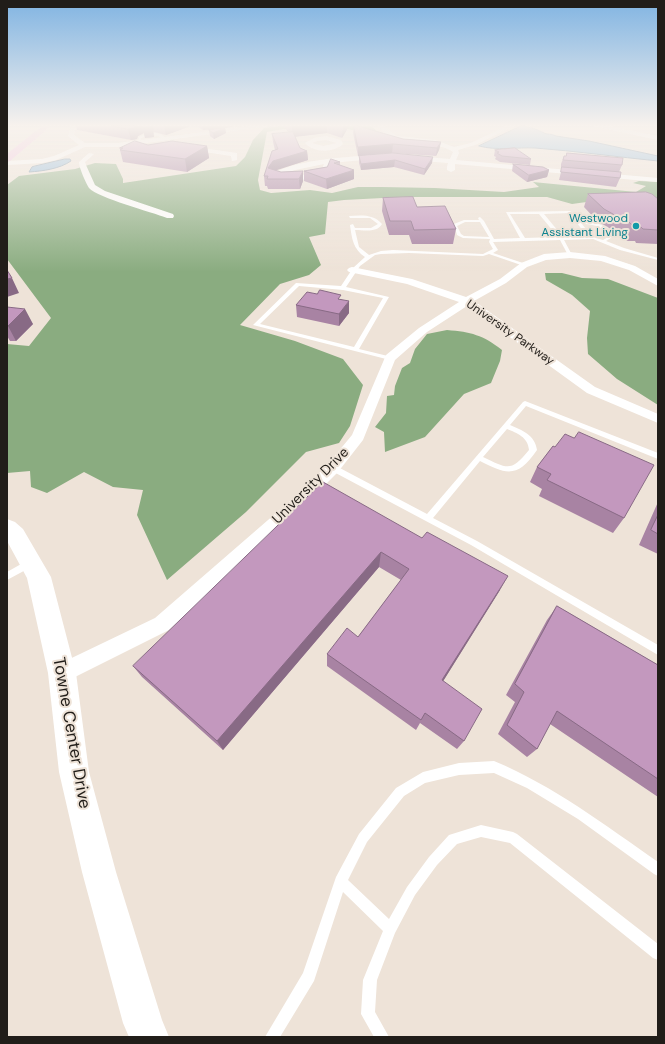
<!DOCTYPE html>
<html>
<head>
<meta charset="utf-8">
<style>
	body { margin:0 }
	#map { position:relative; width:665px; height:1044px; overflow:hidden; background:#eee3d8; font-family:"DM Sans",sans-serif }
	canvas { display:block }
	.frame { position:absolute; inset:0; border:8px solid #211d19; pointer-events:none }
</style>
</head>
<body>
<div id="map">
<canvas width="665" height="1044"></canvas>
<div class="frame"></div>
</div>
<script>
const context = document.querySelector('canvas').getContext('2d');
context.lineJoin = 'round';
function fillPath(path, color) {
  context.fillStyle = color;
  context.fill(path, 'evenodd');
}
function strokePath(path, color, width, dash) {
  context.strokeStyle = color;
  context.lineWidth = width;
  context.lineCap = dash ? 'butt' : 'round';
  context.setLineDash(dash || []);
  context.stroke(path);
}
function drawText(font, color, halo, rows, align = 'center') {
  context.font = font + ' "DM Sans",sans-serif';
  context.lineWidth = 4;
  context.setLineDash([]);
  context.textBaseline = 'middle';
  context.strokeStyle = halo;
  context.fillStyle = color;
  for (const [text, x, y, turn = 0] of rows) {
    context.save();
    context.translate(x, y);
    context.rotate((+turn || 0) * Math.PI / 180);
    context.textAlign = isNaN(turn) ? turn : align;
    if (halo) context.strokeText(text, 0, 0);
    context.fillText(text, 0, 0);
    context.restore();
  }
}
const forest = new Path2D(`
	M280,126H371L380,134C367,133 354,130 341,128C317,126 291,127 267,132L258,180L260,190L271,193L310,190L332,193L358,187H382L435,188L504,192L539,187L533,182L636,192L646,186L633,183L639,181L658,182V198L601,200L572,204L547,197H402L344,200L328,202L325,234L309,237L321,265L309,275L280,284L240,325L295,341L343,359L363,385L350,426L339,443L306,452L246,512L167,580L137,515L143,490L113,487L84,472L47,493L31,487L30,471L7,473V344L29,346L51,318L7,259V185L19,176L75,169L95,163L116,164L123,179V183L236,166L245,157L253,140L264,128Z
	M545,273H562L582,278L608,279L658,298V405L617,379L588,354L587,338L590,311L572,295L546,280Z
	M447,330C471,332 483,335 502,350L500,361L491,383L464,394L425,437L385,452L384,432L375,427L386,413L387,396L394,395L395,386L402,368L410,363L415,349L427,334Z`);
const water = new Path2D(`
	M521,126C530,126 538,130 544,133C549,135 550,133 556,136L589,141L658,156V161C617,157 576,151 535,148C517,147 497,151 479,146Z
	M65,159H70L71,161C59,169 43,171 29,172L32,167Z`);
const service = new Path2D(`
	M154,133L161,134L166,139L163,140L159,136L153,135Z
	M145,134L148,135L141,138L140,143H138L139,137Z
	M570,211L580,222C594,221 605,224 614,236L606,241L624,248L658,258V260L620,250L593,239L564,240L572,255L570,256L568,255L560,240L493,242L498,250L493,253L526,264V265L524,266L489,254L483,256L409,253L381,254L375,255L360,266L346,287L389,297L359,349L392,357V359L390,360L253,325L296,283L341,286L353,268L365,257C353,249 352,239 350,225L353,224L355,228H371L378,224L370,218H350L349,216C361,215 374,214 382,224C377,233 364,230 355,230L359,247L369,255L381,251L393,250L483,254L493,249L489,242L490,239L463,238L457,235L454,224L464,220H479L478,218L480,217L484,221L494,239L520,238L506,212ZM569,213L588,237H563L544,214ZM510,214H539L558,237L525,238ZM465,222H480L489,237L464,236L461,234L457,226ZM582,224C593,224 602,226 610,236L603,240L592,237ZM299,286L343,290L383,298L354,347L260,324Z
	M525,401L658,453V459L526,406L510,425C522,430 535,435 537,450C518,478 507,475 480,461L433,518L477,541L658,645V655L471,545L330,470L329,468L330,466H336L427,514L523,402ZM507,429C517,433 528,437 529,450C511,472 508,469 483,457Z
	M30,559L33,560L34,563L33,566L7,580V572Z
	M494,761C554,786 605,825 658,862V876L654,874L578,819L527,788L494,773L459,775L425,783L404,796L367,842L348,880L389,919L407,887L429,857L449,835L481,825L513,832L517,834L658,944V960L653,958L510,843L481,837L457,844L437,865L415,895L395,933L377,980L375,1012L389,1037H374L361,1014L363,980L383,931L343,892L314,981L280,1037H265L303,973L336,877L359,834L396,788L423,772L459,763Z`);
const minor = new Path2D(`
	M71,126H78L75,129L74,135L85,143H118L249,126H268L118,147H85L56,160L42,163L7,165V161L42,159L54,156L79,145L68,136Z
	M378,126H385L391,132L397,136L435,140L454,147L471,143L506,126H514L475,145L458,150L459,153L456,160L658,178V182L455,164V170L451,172L447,170V167L448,163L411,160L408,158L411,156L450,159L453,152C433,139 409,147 389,137C385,135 382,130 378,126Z
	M594,126H608L658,136V140Z
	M326,136L341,140L343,144C333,153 314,153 305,143L314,138ZM326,140L337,143L323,146L312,143L317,141Z
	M187,146L237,153V160L232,161L231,156L185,149V147Z
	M89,153L94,154L85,162L86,165L95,185L105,191L173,214L174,216L173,218H167C152,212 98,198 89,188C86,183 79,168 79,162Z
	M382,155L384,156V158L331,163L327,175C314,178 281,185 270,177C287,159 357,156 382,155ZM324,164L321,172C308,175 295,176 281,175L295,170Z
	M570,252L605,256L635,266L658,279V286L629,270L601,261L570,258L546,260L527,267L506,283L474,301L595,387L658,414V423L587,393L467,306L427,332L395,360L363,440L338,472L308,502L169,630L69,680L62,683L55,680L52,673L55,666L155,618L298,494L328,464L352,435L386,355L419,328L459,302L407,284L349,272L347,270L349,268L352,267L412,279L466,297L500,279L521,263L544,254Z`);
const secondary = new Path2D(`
	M7,519L15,522L23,529L51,577L76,673L89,772L116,872L162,1020L169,1037H129L123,1023L82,872L59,772L48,673L27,578L7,541Z`);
const primary = new Path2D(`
	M42,126H51L10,161L7,162V154Z`);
const wall = new Path2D(`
	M76,126H191L166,135L154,132L153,133L154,137L145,138L144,133L138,136L137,139L131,140L77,130Z
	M198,126H235L225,128L226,133L214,139L210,136L209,130L212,129L203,130Z
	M283,126H349L342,138L327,133L295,137L300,148L307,151L308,160L275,170L303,181L300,189H268L267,186H265L264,176L275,150L273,142L272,134L289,133Z
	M354,126L403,139L441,142L439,150L436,156L392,153L358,156L353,133Z
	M148,145L207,146L209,158L187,172L123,162L120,150H121L120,148Z
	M495,150L531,159L530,165L500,162L495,159L496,157L494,156Z
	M567,153L622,165L619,172L620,178L616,187L559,180L562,168H561V164L564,156H566Z
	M359,156L432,163L424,175L394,167L361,170L359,163Z
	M340,162V165L354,179L327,189L304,181V171L327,167Z
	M513,164L549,170L547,177L527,182L512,171Z
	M588,194L658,199V244L636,243L635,241H627L621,234H614L608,227L598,222L584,207Z
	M383,198L417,207L456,229L453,244H412L409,235H389L382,211Z
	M341,299L349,313L339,326L297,317L296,305Z
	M7,307L33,324L16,341H10L7,336Z
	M553,446L624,518L613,533L539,496L542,489L530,482L537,467Z
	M323,482L500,590L443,681L464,741L457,749L420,723L416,730L327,666V654L358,637L401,580L379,567L223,750L142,677L133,666Z
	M658,502V554L639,545Z
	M557,606L658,665V797L550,724L537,749L527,757L498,734L515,702L506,695L547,620Z`);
const shadedWall = new Path2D(`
	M135,126H143V127L153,126L154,137L145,138L144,133L138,136L137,139L131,140L128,129Z
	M164,126H191L166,135Z
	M202,126H235L225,128L226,133L214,139L213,133L224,128L203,130Z
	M292,126H327V133L292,137Z
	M343,126H349L342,138L343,127Z
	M441,142L439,150L436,156L437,148Z
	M393,144L392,153L358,156V147Z
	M207,146L209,158L187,172L185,159Z
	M307,151L308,160L274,171L268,168L273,161Z
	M433,157L432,163L424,175L425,169Z
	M395,160L394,167L361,170V164Z
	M354,170V179L327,189L326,179Z
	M549,170L547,177L527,182L529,175Z
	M303,171V181L300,189L299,179Z
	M12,278L19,293L7,297V279Z
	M349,301V313L339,326V314Z
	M25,309L33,324L16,341L8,326Z
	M381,552L379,567L223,750L217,741Z
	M508,576L500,590L437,691L442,680Z`);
const building = new Path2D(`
	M112,126H135L134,128L128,129Z
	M354,126H358L403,139L441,142L437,148L393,144L358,147Z
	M225,128L213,133L209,130Z
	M293,132L300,148L307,151L273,161L268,168L281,172L303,171L299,179H267L268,176H264L272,151L278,149L272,134Z
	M135,141L148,145L172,141L207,146L185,159L120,150L123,148H120Z
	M515,148L531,159L502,156L497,153L499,152L495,150Z
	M393,153L433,157L425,169L395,160L361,164L359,156Z
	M567,153L623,158L622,165L563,160L564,156H566Z
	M331,159L340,162L334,163L354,170L326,179L304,171L327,167Z
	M513,164L543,167L549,170L529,175Z
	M562,167L621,172L620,178L561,172Z
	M646,192L652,194L658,199V230L643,229L641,227H634L627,220H620L613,214L604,209L588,194Z
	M413,197L417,207L445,206L456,229L414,230L411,221H390L383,198Z
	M7,270L12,278L7,279Z
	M320,290L341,295L338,299L349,301L339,314L296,305L307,292L317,294Z
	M7,307L25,309L8,326L7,325Z
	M579,432L654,465L624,518L547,480L551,474L537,467L553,446L555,447L565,434L574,438Z
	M323,482L422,538L427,532L508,576L442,680L482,709L464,741L425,713L421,720L327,654L347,628L358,637L409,569L381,552L217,741L133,666Z
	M658,515V534L651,530Z
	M557,606L658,665V779L557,711L537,749L507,725L524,692L515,684Z`);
const markers = [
	[636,226,4,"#0f9aa8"]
];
const farCulturenames = [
	["Westwood",628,219],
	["Assistant Living",628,233]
];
const farStreetnames = [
	["University Parkway",510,333,35]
];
const streetNames = [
	["University Drive",311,486,-45]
];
const nearStreetnames = [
	["Towne Center Drive",71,733,80]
];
fillPath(forest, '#8aac80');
fillPath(water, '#86b5da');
strokePath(water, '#6887a0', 1);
fillPath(service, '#fff');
fillPath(minor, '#fff');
fillPath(secondary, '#fff');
fillPath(primary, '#f4bee2');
fillPath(wall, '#a883a3');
fillPath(shadedWall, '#886a85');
fillPath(building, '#c398be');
strokePath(building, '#886a85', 1);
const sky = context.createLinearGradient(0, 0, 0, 272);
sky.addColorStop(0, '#81b4e2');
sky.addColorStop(0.46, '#f7f2ed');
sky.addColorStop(1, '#f7f2ed00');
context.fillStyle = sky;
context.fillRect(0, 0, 665, 272);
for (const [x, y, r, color] of markers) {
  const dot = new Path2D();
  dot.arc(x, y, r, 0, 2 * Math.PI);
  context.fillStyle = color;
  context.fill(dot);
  strokePath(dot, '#eee3d8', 1.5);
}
drawText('12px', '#0d838f', '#eee3d8', farCulturenames, 'right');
drawText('12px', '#211d19', '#eee3d8', farStreetnames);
drawText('14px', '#211d19', '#eee3d8', streetNames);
drawText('17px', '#211d19', '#eee3d8', nearStreetnames);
</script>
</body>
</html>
